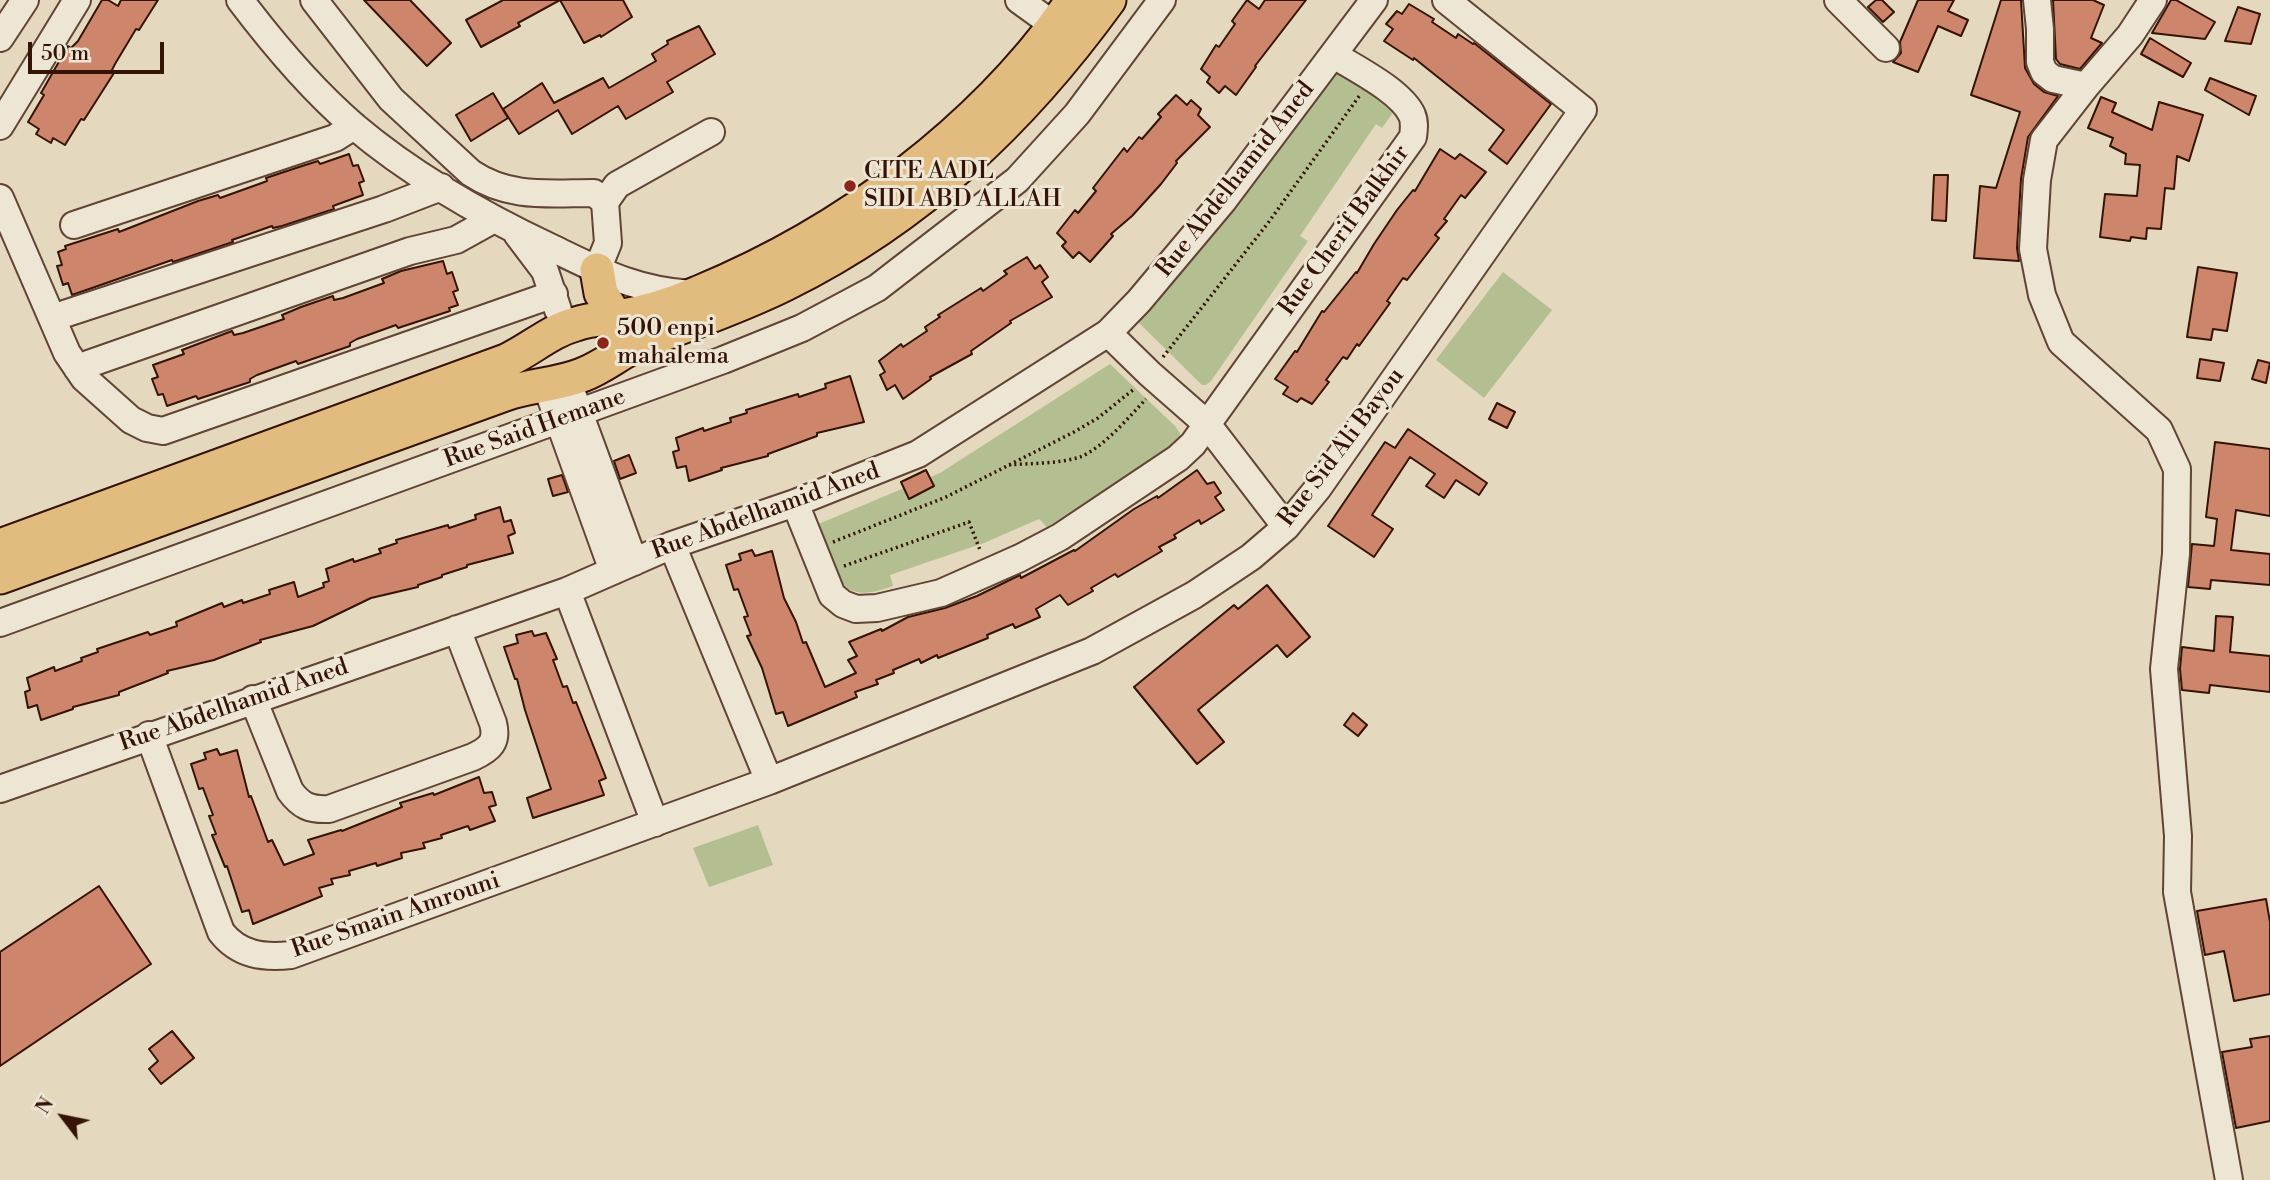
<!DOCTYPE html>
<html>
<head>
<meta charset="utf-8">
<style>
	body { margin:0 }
	#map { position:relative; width:2270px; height:1180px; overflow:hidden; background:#e4d8be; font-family:"Libre Bodoni",serif }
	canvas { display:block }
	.north { position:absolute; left:28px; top:1082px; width:70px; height:70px; -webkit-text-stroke:5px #ede6d5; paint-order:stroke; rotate:302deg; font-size:19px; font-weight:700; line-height:28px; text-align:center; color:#351305 }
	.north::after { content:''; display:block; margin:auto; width:24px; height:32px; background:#351305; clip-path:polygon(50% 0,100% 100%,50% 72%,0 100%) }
	.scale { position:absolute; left:28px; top:42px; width:136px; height:32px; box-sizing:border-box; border:4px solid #351305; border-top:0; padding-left:9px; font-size:21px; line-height:24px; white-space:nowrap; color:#351305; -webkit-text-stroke:5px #ede6d5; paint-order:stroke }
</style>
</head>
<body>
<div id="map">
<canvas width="2270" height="1180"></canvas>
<div class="north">N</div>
<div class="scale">50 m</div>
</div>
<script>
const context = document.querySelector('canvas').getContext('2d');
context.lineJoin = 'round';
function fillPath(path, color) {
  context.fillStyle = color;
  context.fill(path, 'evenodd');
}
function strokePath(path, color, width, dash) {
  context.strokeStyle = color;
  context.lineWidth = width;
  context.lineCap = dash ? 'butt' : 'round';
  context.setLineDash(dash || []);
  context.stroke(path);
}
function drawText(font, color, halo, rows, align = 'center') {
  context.font = font + ' "Libre Bodoni",serif';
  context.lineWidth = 6;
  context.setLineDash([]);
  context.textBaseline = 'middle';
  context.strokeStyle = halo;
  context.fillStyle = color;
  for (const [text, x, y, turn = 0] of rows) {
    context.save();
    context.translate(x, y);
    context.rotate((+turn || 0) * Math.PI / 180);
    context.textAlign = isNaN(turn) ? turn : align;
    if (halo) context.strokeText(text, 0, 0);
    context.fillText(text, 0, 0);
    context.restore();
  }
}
const green = new Path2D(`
	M1333,61L1391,106L1392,114L1382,128L1376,124L1300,236L1308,241L1211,381L1206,385H1202L1137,321L1252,185L1331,73Z
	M1503,272L1552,310L1484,398L1436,360Z
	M1110,364L1175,426L1180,433L1179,439L1175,444L1047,527L1039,519L984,543L890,575L893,586C873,593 853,599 838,579L816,525L940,473Z
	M758,825L773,865L709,887L693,848Z`);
const building = new Path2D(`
	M102,0H108L118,6L121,0H158L139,30L136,29L115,64L111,72L114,73L84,120L81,119L65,145L53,138L51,143L36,134L39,129L28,122L44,95L41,93L68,46L71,48L78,41Z
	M364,0H410L451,43L427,66Z
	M503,0H560L518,23L520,26L481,47L466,20Z
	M560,0H623L632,17L601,37L600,35L584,43Z
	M1247,0L1259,9L1265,0H1306L1255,66L1256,67L1236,95L1225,86L1219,93L1207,82L1210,77L1201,69L1216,45L1219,47L1235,24L1232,21Z
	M1876,0H1882L1894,12L1883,22L1868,7Z
	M1918,0H1954L1948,11L1968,20L1961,36L1938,26L1918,72L1893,62L1901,53L1900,42Z
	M2001,0H2021L2025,68L2034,84L2044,92L2058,96L2028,137L2021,179L2017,248L2019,261L1974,258L1980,186L1996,188L2020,112L1971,95Z
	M2053,0H2093L2104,5L2091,38L2102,43L2080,69L2060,64L2056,59Z
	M2171,0H2176L2215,22L2205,39L2152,33Z
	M1409,4L1434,19L1432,22L1456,38L1458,34L1473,44L1474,43L1551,104L1507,164L1489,150L1504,130L1414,58L1413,60L1384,41L1393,29L1386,24L1397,11L1402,14Z
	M2238,7L2260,14L2251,44L2225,41Z
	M699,26L715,54L667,82L673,92L626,119L618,106L572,134L558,110L519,134L503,109L542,83L554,103L603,78L609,88L656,61L652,54L668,44L667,41Z
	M2150,38L2191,63L2183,77L2141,54Z
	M2210,78L2256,96L2249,115L2205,90Z
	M493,93L508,118L471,141L456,115Z
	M1176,95L1187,105L1191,100L1201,109L1198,115L1210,127L1176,161L1177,163L1161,184L1132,216L1111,234L1113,236L1090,262L1079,252L1073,258L1062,246L1066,242L1057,233L1075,210L1078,213L1096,191L1093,188L1124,148L1127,152L1139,137L1142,139L1161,117L1158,114Z
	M2101,97L2116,103L2112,112L2152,130L2159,102L2203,115L2189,161L2177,156L2174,189L2165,188L2161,229L2147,228L2146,239L2131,237L2130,241L2100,237L2105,194L2137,196L2140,165L2125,164L2126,154L2110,146L2113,138L2088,128Z
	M1440,149L1455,159L1460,154L1486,172L1465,198L1461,195L1444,219L1447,221L1435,235L1439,238L1407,280L1403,278L1387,301L1390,303L1359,346L1357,344L1347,359L1343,357L1326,380L1329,382L1312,404L1301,398L1297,402L1283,394L1288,387L1275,379L1295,351L1297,352L1322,311L1324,312L1356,272L1357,273L1374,244L1397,210L1413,190L1415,191Z
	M349,154L353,166L358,165L364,181L359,183L363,195L333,206L334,209L282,226L273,228L272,226L232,240L233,242L173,262L172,260L72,295L68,283L63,285L57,266L62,265L58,252L66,249L65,246L118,229L119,232L198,201L218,195L220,198L259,184L267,181L266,178L299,167L318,161L320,164Z
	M1934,175H1948L1946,221L1932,220Z
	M1027,257L1035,269L1040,265L1048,277L1042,282L1052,297L1010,321L1011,323L971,351L972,354L930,377L931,379L903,399L895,385L887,390L880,375L885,372L879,361L901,344L903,347L927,331L925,327L940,317L938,315L981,288L983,291L1007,274L1004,271Z
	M443,261L447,274L452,272L458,290L453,292L458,305L449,308L450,311L398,328L396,325L357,339L350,343V346L298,364L296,361L257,375L250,379V382L198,399L196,396L167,406L163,394L158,395L152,379L158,377L153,365L184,354L182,350L232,331L234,335L243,333L284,319L282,315L301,307L333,296L334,300L343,298L384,283L382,279L401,271Z
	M2198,267L2237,273L2227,331L2213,329L2211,340L2187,337Z
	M2200,359L2224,363L2220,381L2197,378Z
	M2258,360L2270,363L2266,383L2252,379Z
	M850,376L864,422L817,433V436L768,454V456L721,468L722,470L689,481L686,466L677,468L673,452L679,450L676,438L703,428L704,431L731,422L730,418L747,413L746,410L798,394L799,397L826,388L825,384Z
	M1497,403L1515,412L1507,428L1489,419Z
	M1408,429L1487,483L1479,495L1456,480L1444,498L1426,486L1435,474L1410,457L1372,515L1393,529L1374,557L1328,526L1385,442L1395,448Z
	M2215,442L2270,449V516L2236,510L2231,550L2270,554V585L2211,580L2210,589L2188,587L2192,544L2214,546L2217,519L2206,517Z
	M629,455L636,473L620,479L614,461Z
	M926,470L934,486L909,499L901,482Z
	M1197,470L1207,484L1214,482L1221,493L1215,497L1224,510L1201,524L1199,520L1174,535L1176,538L1159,547L1162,551L1118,577L1115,574L1091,588L1093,591L1068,605L1060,595L1036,609L1040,617L1015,628L1013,624L987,635L988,638L938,658L937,655L921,663L919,659L893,670L894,673L876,680L878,684L855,692L857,697L788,726L783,712L776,714L762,668L747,636L751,635L744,617L748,616L738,589L734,590L726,565L741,560L739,554L752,550L755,556L772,551L784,598L796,622L803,643L806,642L825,687L856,673L848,660L857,656L849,642L881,629L882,631L908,617L945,608L977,596L1020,575L1021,578L1074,550L1075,551L1134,509L1157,496L1158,498Z
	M562,475L568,492L553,496L548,479Z
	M500,507L504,522L511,520L515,533L508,536L513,553L467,565V567L442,575V577L418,585V587L371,598L313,626L260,640L261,642L214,660L167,671L168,673L119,692V695L73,707V709L41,720L37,705L28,708L25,692L30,690L27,678L54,667L55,671L82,661L81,658L98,652L97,649L148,632L150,635L177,626L176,622L222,603L224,607L242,600L243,603L270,594L269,590L294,582L298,597L324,587L323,583L329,581L326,569L353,559L354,562L381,553L379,549L397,543L396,540L448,525L449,528L476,519L475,515Z
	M1267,585L1310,637L1287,657L1277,645L1198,710L1224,742L1197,764L1134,687L1234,605L1238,609Z
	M2216,616L2233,617L2230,652L2270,656V692L2210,685L2209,693L2182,690L2180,669L2182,647L2214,651Z
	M532,631L534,636L546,633L557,659L553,660L563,687L567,686L573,703L576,702L606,778L599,781L604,795L533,818L527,798L551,789L525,710L517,679H515L504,647L518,643L516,635Z
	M1353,713L1367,725L1358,736L1344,725Z
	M217,749L220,755L237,750L249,797L251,796L268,842L272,840L284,865L314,854L308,840L341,830L342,831L402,807L400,803L433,793L434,795L479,777L484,793L492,792L496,805L489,807L495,821L470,830L468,826L441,835L442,838L423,843L425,848L401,853L402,858L377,866L376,863L349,871L350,875L331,879L333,884L319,888L322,896L253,924L249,910L242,912L227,866L225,867L212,835L216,834L209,816L213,815L203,788L199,789L191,764L206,759L204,753Z
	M99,886L151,964L0,1066V952Z
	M2266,899L2270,922V994L2234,1001L2224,951L2205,955L2197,911Z
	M172,1031L194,1058L161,1084L149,1069L158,1061L149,1049Z
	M2270,1036V1121L2236,1128L2222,1052L2252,1047L2250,1039Z`);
const path = new Path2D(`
	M1163,357L1268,223L1360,95
	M1009,465C1031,463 1058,464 1080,457C1103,448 1129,417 1146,399
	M833,542L946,497L1074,432L1098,418L1134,389
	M844,566L969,522L980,550`);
const minor = new Path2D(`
	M240,0C274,45 311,89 354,126C413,176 482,215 552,248C602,272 634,290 691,294
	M314,0L391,99L471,173C510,199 549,193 594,193L605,202L608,243L597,270
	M1019,0L1055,26
	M1838,0L1886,48
	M2037,0L2040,29V62L2044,72L2053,79L2086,86
	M2153,0L2130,35L2086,86L2044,140L2037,180L2033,249L2042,295L2061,342L2159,430L2177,469L2176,554L2164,669L2178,836L2177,892L2229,1180
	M0,38L25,0
	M0,126L77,0
	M0,198L67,353L84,378L131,420L147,428L163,431L554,294
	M605,202L617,185L711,132
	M74,225L335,138L354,126
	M517,234L545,271L558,310
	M52,318L384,209L441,187
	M1108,333L1150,374L1207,424L1286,527
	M77,368L410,251L456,240L494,219
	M546,385L613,571
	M573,396L634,562
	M795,503L832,595L843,604L856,609L877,608L941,593L1020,558L1060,537L1178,458L1193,444L1413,137C1414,129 1415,122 1412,115C1401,91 1356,69 1334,55
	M672,545L769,781
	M567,591L655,823
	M0,623L723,360L802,328L877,288L1017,180L1077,114L1162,0
	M253,699L290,791C301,806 310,810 329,809L473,757C490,749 498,742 493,723L457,629
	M149,735L221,932C239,955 263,958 291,955L769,781L1092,651L1194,595L1251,557L1286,527L1318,488L1583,110L1446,0
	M0,789L567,591L672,545L795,503L918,454L1108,333L1139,301L1223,201L1374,0`);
const major = new Path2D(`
	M597,270L601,293L620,324L623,335
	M0,546L506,361C530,350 550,331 576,324C590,319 603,319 617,317C644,313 673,304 698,293C844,233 983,130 1073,0
	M0,577L505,394C530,385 557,385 582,375C604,367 621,351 643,342C690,323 739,307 785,284C919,218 1022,120 1109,0`);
const markers = [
	[850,186,7,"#8f2418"],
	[603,343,7,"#8f2418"]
];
const poiNames = [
	["CITE AADL",864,172],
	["SIDI ABD ALLAH",864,200],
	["500 enpi",617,329],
	["mahalema",617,357]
];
const streetNames = [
	["Rue Abdelhamid Aned",1236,180,-52],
	["Rue Cherif Balkhir",1345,231,-54],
	["Rue Said Hemane",535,429,-20],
	["Rue Sid Ali Bayou",1342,448,-53],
	["Rue Abdelhamid Aned",766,512,-20],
	["Rue Abdelhamid Aned",234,706,-19],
	["Rue Smain Amrouni",396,916,-19]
];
fillPath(green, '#b4bf91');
fillPath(building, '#cd866b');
strokePath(building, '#351305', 2);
strokePath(minor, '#614433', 30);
strokePath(major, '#351305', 37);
strokePath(path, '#351305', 3.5, [2, 3.5]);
strokePath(minor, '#ede6d5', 26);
strokePath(major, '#e2bc7f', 33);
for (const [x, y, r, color] of markers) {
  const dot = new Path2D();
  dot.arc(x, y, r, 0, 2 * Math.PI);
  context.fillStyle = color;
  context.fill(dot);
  strokePath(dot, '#ede6d5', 2.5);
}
drawText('24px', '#351305', '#ede6d5', poiNames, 'left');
drawText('24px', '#351305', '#ede6d5', streetNames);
</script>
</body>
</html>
